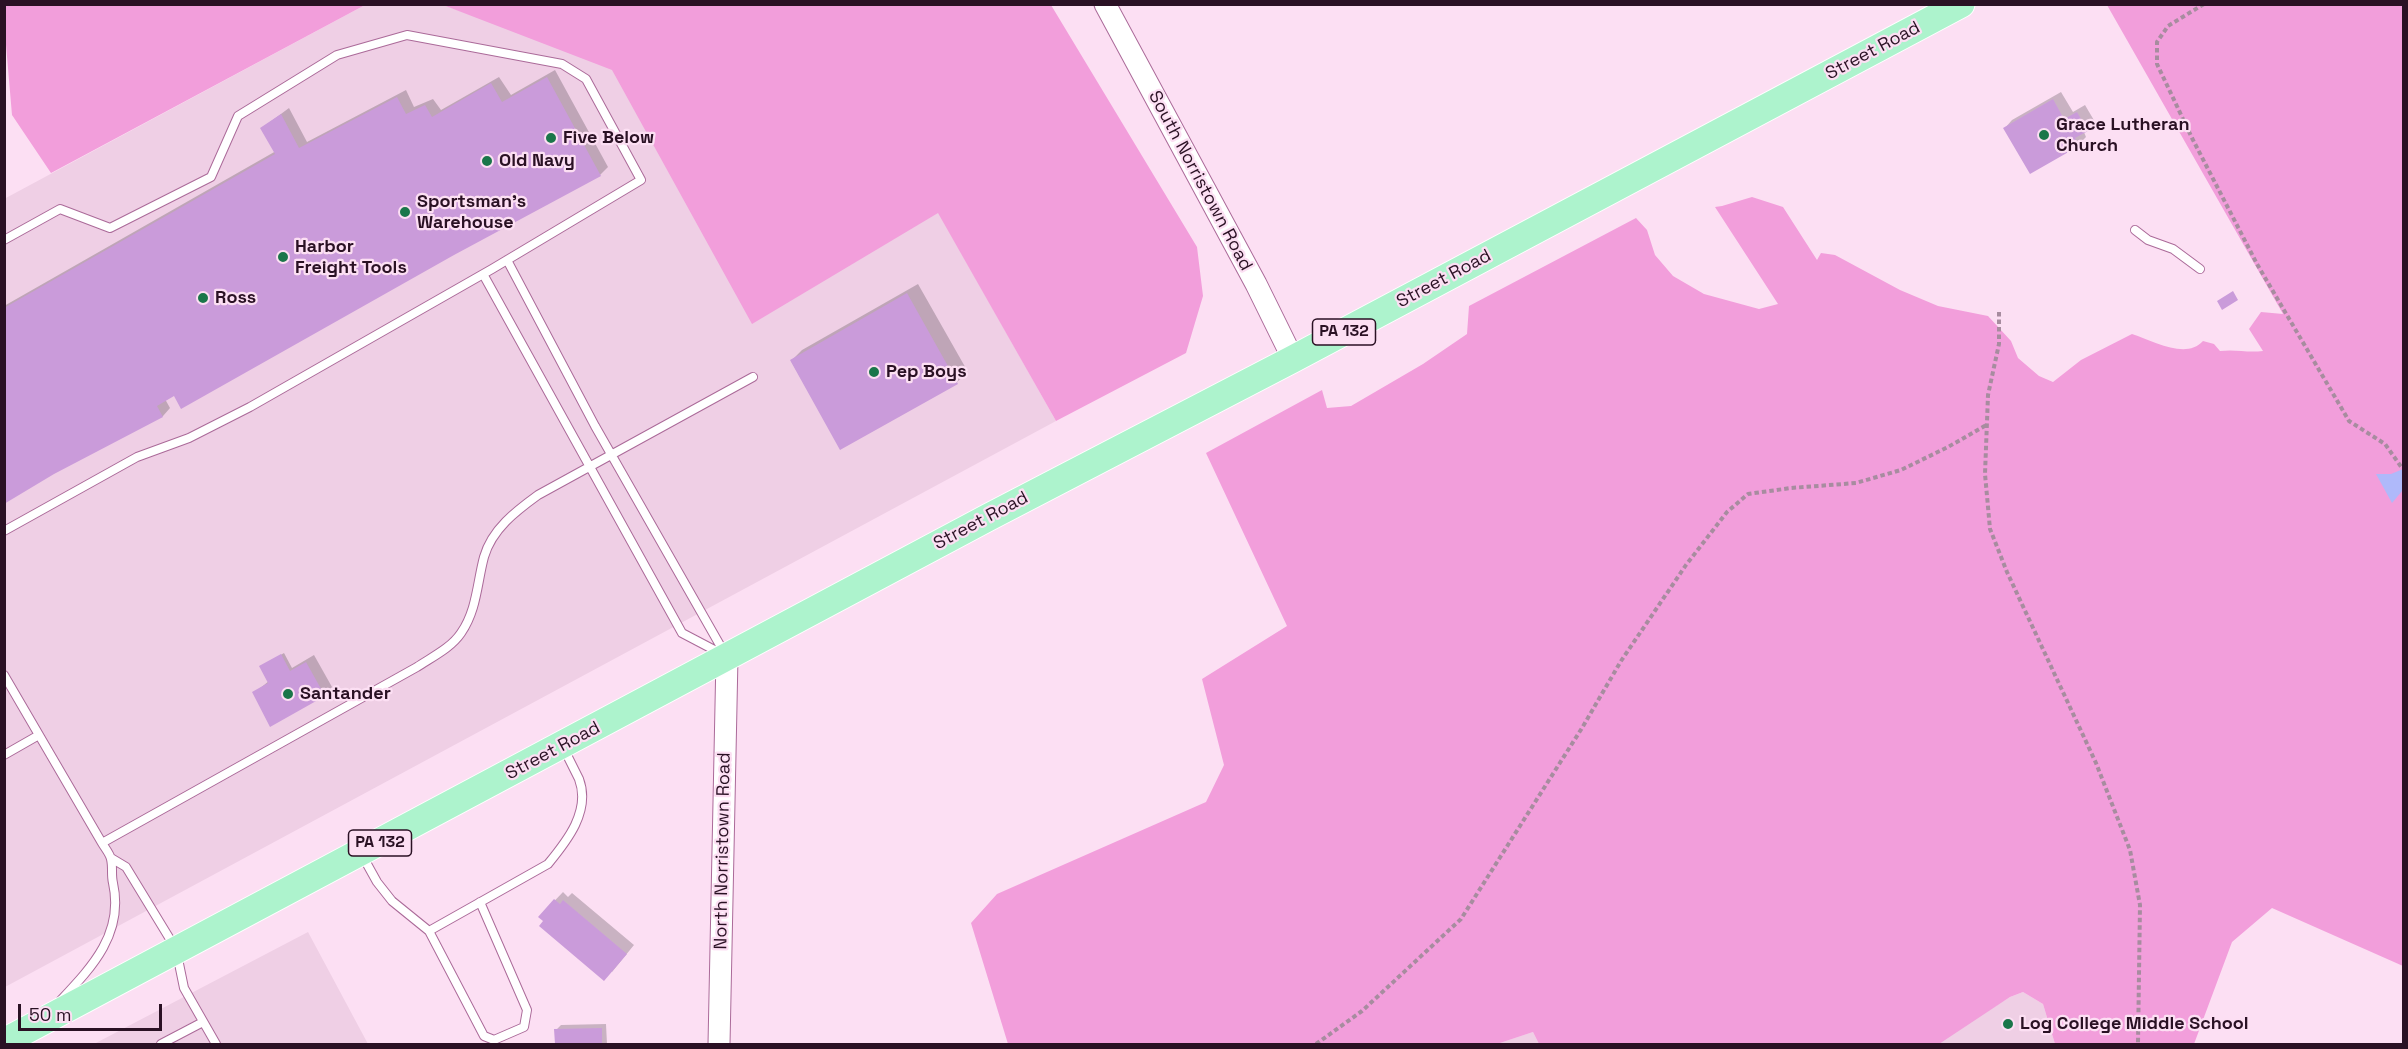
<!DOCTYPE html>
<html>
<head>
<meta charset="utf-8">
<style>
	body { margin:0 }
	#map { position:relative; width:2408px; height:1049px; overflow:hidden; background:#fcdff3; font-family:"Space Grotesk",sans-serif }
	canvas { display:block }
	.frame { position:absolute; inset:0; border:6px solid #2a1124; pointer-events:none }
	.scale { position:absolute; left:18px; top:1004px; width:144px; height:27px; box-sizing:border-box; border:3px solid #2a1124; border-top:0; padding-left:8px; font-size:18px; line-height:21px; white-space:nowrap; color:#2a1124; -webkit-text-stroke:4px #fcdff3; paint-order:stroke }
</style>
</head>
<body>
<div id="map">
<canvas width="2408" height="1049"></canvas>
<div class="frame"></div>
<div class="scale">50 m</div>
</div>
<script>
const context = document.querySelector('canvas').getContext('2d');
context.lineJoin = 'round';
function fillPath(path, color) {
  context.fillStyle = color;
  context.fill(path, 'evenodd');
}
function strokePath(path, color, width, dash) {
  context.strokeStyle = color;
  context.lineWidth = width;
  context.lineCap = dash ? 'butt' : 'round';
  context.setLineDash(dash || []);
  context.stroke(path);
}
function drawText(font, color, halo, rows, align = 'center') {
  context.font = font + ' "Space Grotesk",sans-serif';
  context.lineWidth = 4.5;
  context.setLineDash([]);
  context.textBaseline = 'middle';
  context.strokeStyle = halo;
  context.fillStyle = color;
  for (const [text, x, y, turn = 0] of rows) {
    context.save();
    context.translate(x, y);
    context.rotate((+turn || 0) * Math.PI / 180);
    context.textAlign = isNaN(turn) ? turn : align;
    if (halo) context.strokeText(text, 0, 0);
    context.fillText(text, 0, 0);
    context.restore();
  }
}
const built = new Path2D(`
	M365,5H443L616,67L939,213L1056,421L5,987L4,199Z
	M308,932L368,1044H94Z
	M2023,992L2043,1004L2055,1044H1934L2010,997Z
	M1533,1032L1539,1044H1497Z`);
const green = new Path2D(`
	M4,5L5,4L365,5L51,173L12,115L5,33Z
	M443,5H1051L1197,247L1203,296L1186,353L1056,421L938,213L752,324L612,70Z
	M2107,5H2403V966L2272,908L2232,942L2194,1044H2055L2043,1004L2023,992L2010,997L1939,1044H1539L1533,1032L1497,1044H1008L971,923L997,894L1206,802L1224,765L1202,679L1287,626L1206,453L1322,390L1327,408L1351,406L1423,364L1467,334L1469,306L1636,218L1647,230L1655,255L1673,276L1704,294L1759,309L1778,304L1715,207L1722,206L1752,197L1783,207L1817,260L1821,253L1835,255L1900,290L1938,306L1988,316L2011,341L2018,358L2039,376L2053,382L2081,360L2132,334C2154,341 2186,360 2203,341L2214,344L2220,351C2237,349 2246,353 2263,351L2249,329L2261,312L2283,314Z`);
const water = new Path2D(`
	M2403,469V490L2392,503L2376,474H2391Z`);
const shadow = new Path2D(`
	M555,70L608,167L600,175L165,399L170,408L163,416L53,473L4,502V306L276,151L262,128L289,108L307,142L406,90L414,107L433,99L441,110L499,77L511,95Z
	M2061,92L2073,112L2085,105L2095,122L2084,132L2086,137L2079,144L2030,172L2005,128L2012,120Z
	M918,284L968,372L957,382L841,448L791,361L802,350Z
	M284,653L292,668L314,655L332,687L324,695L254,693L269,681L263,665Z
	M563,892L568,897L572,893L634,945L612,972L540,916Z
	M606,1024L607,1044H556V1030L561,1025Z`);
const building = new Path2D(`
	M547,77L601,176L454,255L181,409L174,396L157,406L163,417L54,474L4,504V308L275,154L260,128L281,114L299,148L397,97L406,114L425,105L432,117L491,83L502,102Z
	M2053,99L2064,119L2077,112L2088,131L2075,138L2079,146L2030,174L2003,128Z
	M2233,291L2238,300L2222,310L2217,301Z
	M907,293L958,384L840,450L790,360Z
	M281,654L290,671L306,662L325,696L270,727L252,692L268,683L259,666Z
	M554,899L560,904L563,900L627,954L604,981L539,926L543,921L538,917Z
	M602,1028V1044H555L554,1029Z`);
const path = new Path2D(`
	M2204,4L2168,26L2157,42V64L2192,138L2257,264L2349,421L2385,444L2402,468
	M1999,312V344L1988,395L1985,474L1990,529L2007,572L2096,763L2130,850L2140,905L2138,1044
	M1316,1044L1362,1011L1461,919L1582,728L1621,661L1686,565L1727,512L1748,494L1791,488L1856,483L1901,470L1948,447L1988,424`);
const service = new Path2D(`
	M2135,230L2148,240L2173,249L2200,269
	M4,240L60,209L110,228L211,177L238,116L337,55L407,35L562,64L586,79L641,180L492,269L250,407L189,438L137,457L4,531
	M507,260L595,426L725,654
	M483,274L682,633L722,654
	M4,675L102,843L417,667C432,657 451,648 461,633C477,610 477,583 484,557C492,529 516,511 538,495L753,377
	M4,755L39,735
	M362,855L377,882L392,901L429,931L548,864C567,841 591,811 579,779C574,769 569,759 564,749
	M111,858L126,867L176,949L184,988L216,1044
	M429,931L484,1036L494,1040L524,1027L527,1010L480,902
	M61,1000C93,966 124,933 113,883C111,875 113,867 111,859C110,854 105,848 102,843
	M161,1044L203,1022`);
const tertiary = new Path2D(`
	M1105,4L1256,284L1293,359
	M719,1044L727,657`);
const primary = new Path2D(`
	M4,1042L989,517L1293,359L1961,4`);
const markers = [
	[2044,135,6,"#1a764a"],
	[551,138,6,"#1a764a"],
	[487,161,6,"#1a764a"],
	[405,212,6,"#1a764a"],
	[283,257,6,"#1a764a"],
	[203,298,6,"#1a764a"],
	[874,372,6,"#1a764a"],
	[288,694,6,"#1a764a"],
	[2008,1024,6,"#1a764a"]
];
const shields = [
	[1344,332,63],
	[380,843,63]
];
const shieldNames = [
	["PA 132",1344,332],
	["PA 132",380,843]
];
const streetNames = [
	["Street Road",1873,51,-28],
	["South Norristown Road",1200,181,62],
	["Street Road",1444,279,-28],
	["Street Road",981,521,-28],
	["Street Road",553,751,-28],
	["North Norristown Road",723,851,-89]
];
const poiNames = [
	["Grace Lutheran",2056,125],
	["Church",2056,146],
	["Five Below",563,138],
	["Old Navy",499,161],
	["Sportsman's",417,202],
	["Warehouse",417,223],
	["Harbor",295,247],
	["Freight Tools",295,268],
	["Ross",215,298],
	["Pep Boys",886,372],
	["Santander",300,694],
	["Log College Middle School",2020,1024]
];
fillPath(built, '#efcfe5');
fillPath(green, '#f29edb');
fillPath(water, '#afb9fa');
fillPath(shadow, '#0003');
fillPath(building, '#ca9bda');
strokePath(service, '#ab6a99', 10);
strokePath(tertiary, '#ab6a99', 23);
strokePath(primary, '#fff', 29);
strokePath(path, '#a78c9f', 4, [4.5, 3]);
strokePath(service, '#fff', 8);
strokePath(tertiary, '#fff', 21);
strokePath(primary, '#adf3cd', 27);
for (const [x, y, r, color] of markers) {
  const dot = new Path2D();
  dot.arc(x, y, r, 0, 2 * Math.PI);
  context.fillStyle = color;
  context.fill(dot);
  strokePath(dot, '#fcdff3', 2);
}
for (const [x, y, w] of shields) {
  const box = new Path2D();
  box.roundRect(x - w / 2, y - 13, w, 26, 4.5);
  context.fillStyle = '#fcdff3';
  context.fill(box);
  strokePath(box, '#2a1124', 1.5);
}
drawText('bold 16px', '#2a1124', null, shieldNames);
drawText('18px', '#2a1124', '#fcdff3', streetNames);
drawText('bold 18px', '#2a1124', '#fcdff3', poiNames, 'left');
</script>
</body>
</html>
